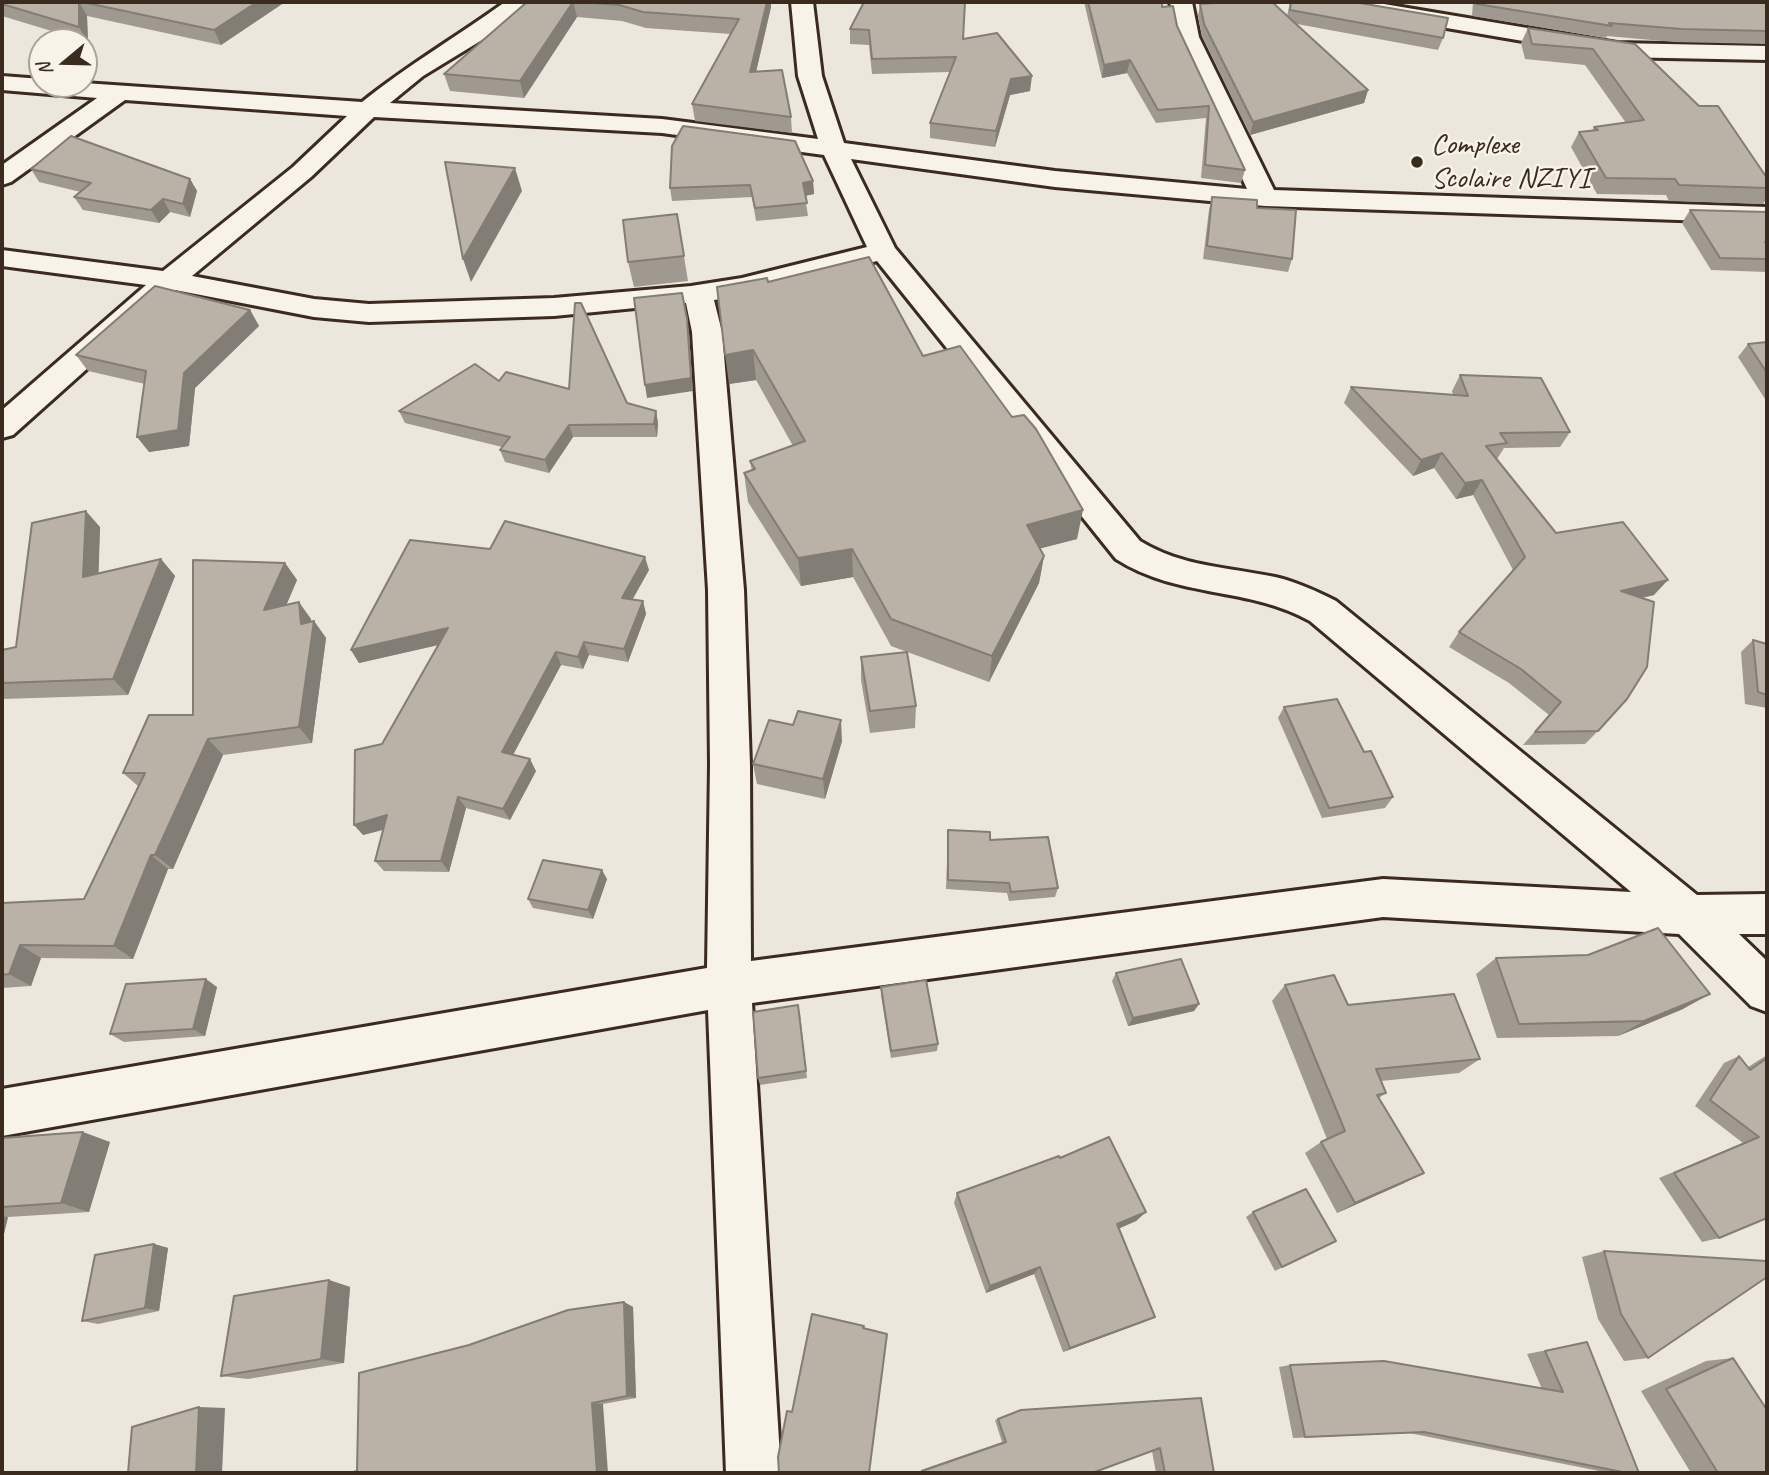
<!DOCTYPE html>
<html>
<head>
<meta charset="utf-8">
<style>
	body { margin:0 }
	#map { position:relative; width:1769px; height:1475px; overflow:hidden; background:#ece7dc; font-family:Caveat,sans-serif }
	canvas { display:block }
	.frame { position:absolute; inset:0; border:4px solid #3b2a1e; pointer-events:none }
	.north { position:absolute; left:28px; top:28px; width:70px; height:70px; box-sizing:border-box; background:#f7f3e8; border:2px solid #aca397; border-radius:50%; rotate:251deg; font-size:19px; font-weight:700; line-height:28px; text-align:center; color:#3b2a1e }
	.north::after { content:''; display:block; margin:auto; width:24px; height:32px; background:#3b2a1e; clip-path:polygon(50% 0,100% 100%,50% 72%,0 100%) }
</style>
</head>
<body>
<div id="map">
<canvas width="1769" height="1475"></canvas>
<div class="frame"></div>
<div class="north">N</div>
</div>
<script>
const context = document.querySelector('canvas').getContext('2d');
context.lineJoin = 'round';
function strokePath(path, color, width, dash) {
  context.strokeStyle = color;
  context.lineWidth = width;
  context.lineCap = dash ? 'butt' : 'round';
  context.setLineDash(dash || []);
  context.stroke(path);
}
function fillPath(path, color) {
  context.fillStyle = color;
  context.fill(path, 'evenodd');
}
function drawText(font, color, halo, rows, align = 'center') {
  context.font = font + ' Caveat,sans-serif';
  context.lineWidth = 5;
  context.setLineDash([]);
  context.textBaseline = 'middle';
  context.strokeStyle = halo;
  context.fillStyle = color;
  for (const [text, x, y, turn = 0] of rows) {
    context.save();
    context.translate(x, y);
    context.rotate((+turn || 0) * Math.PI / 180);
    context.textAlign = isNaN(turn) ? turn : align;
    if (halo) context.strokeText(text, 0, 0);
    context.fillText(text, 0, 0);
    context.restore();
  }
}
const street = new Path2D(`
	M505,2H530L482,40L423,76L390,103L662,119L818,139L798,76L791,2H813L822,76L844,143L1055,171L1247,189L1177,37L1170,2H1192L1199,37L1274,190L1767,207V223L1265,206L1055,187L851,159L895,248L1140,541C1182,567 1228,567 1275,577C1297,582 1316,591 1336,601L1697,895L1767,894V934H1739L1767,961V1012L1751,1006L1679,934L1383,917L752,1003L781,1473H726L708,1010L2,1136V1089L707,968L710,765L708,590L692,332L686,303L554,316L369,322L314,317L175,290L13,435L2,438V410L146,285L2,266V250L163,271L293,167L347,116L125,100L11,182L2,185V165L97,98L2,90V76L42,79V84L84,83L362,102C408,65 458,36 505,2ZM374,117L662,133L824,155L867,247L742,278L691,286L554,298L369,304L314,299L192,276L311,177ZM877,261L1116,559C1179,599 1248,586 1310,621L1631,892L1383,879L751,961L750,765L744,590L722,332L714,300L742,296Z
	M1324,2H1372L1617,43L1767,46V60L1617,57L1335,9L1327,7Z`);
const wall = new Path2D(`
	M2,2H285L221,45L87,16L88,42L2,16Z
	M527,2H771V7L756,72L791,117L792,133L695,121L692,104L731,34L646,28L622,21L577,17L524,98L450,91L444,74Z
	M1084,2H1162V7L1177,26L1245,170L1241,183L1201,178L1206,118L1156,123L1127,73L1102,78Z
	M1290,2H1354L1443,38L1438,50L1297,24L1368,90L1364,103L1250,135L1202,36L1198,16L1200,4L1287,16Z
	M1473,2H1767V44L1674,42L1607,36L1606,38L1472,16Z
	M1528,28L1635,44L1767,178V198L1763,204L1669,201L1666,195L1597,194L1571,147L1579,132L1592,131L1594,127L1626,123L1585,65L1525,59L1521,43Z
	M850,29L963,39L1030,91L1010,95L995,147L930,138V123L950,72L872,74L869,45L850,44Z
	M31,169L190,179L197,191L190,217L170,212L159,223L83,210L74,197L81,192L39,182Z
	M813,181L814,194L805,196L808,216L756,221L752,197L672,201L670,188Z
	M1212,197L1257,208L1292,259L1288,272L1203,259L1209,210Z
	M1690,210L1767,212V272L1711,270L1682,223Z
	M677,214L688,281L634,287L628,262Z
	M768,282L923,356L1077,539L1040,548L1044,556L1039,583L989,682L891,646L853,577L801,586L748,502L744,473L752,471L750,461L793,446L756,380L729,384Z
	M250,310L259,326L195,388L189,446L149,452L145,384L88,371L76,355Z
	M1767,342V402L1738,357L1748,344Z
	M1460,375L1570,432L1560,447L1504,448L1497,459L1556,533L1654,595L1642,598L1598,731L1585,744L1523,745L1549,715L1509,683L1449,647L1459,632L1513,570L1473,495L1456,499L1434,468L1413,476L1344,403L1351,387L1453,395L1452,391Z
	M627,403L656,411L658,423L657,437H573L549,473L505,462L500,450L502,447L405,423L399,411Z
	M100,527L98,573L161,559L175,576L128,695L2,699V650L16,647Z
	M285,563L297,580L286,605L311,619V622L314,621L326,638L312,743L223,755L173,869H168L133,959L41,958L31,986L2,988V903L84,899L138,786L123,773L193,715Z
	M649,570L632,600L643,601L646,614L628,662L589,655L583,669L561,665L513,755L536,771L510,820L466,808L449,872L384,871L375,861L383,830L363,835L382,744L439,645L359,663L351,650Z
	M1753,640L1767,644V708L1745,704L1741,652Z
	M861,657L916,706L915,728L870,733L861,680Z
	M1284,707L1364,752L1393,797L1385,808L1322,818L1278,718Z
	M842,741L825,799L757,784L753,764Z
	M948,830L990,840L1058,888L1055,897L1009,901L1007,893L946,889Z
	M607,879L593,919L533,908L528,899Z
	M1496,958L1683,1009L1618,1036L1497,1038L1476,974Z
	M1116,973L1199,1004L1194,1011L1128,1026L1112,981Z
	M1285,985L1348,1005L1480,1059L1459,1073L1381,1081L1386,1093L1379,1098L1404,1183L1337,1213L1305,1153L1321,1142L1327,1139L1272,1001Z
	M217,987L205,1036L124,1042L110,1034Z
	M881,987L938,1044L937,1051L891,1058L881,995Z
	M800,1013L807,1078L760,1085L758,1078Z
	M1767,1055V1218L1719,1238L1702,1242L1659,1178L1743,1143L1695,1106L1724,1063L1739,1056L1748,1067Z
	M2,1138L110,1142L89,1212L8,1217L2,1242Z
	M1060,1158L1146,1212L1136,1221L1119,1228L1155,1317L1144,1322L1063,1352L1034,1274L986,1293L954,1203L957,1193Z
	M1253,1212L1336,1241L1275,1271L1246,1217Z
	M154,1244L168,1248L159,1311L98,1324L82,1321Z
	M1604,1251L1648,1358L1624,1361L1598,1319L1582,1257Z
	M329,1280L350,1287L344,1363L248,1379L221,1376Z
	M624,1302L633,1307L636,1398L603,1404L357,1471L469,1345Z
	M1587,1342L1639,1473H1609L1409,1433L1293,1438L1279,1367L1290,1365L1542,1389L1527,1354Z
	M1733,1358L1767,1473H1691L1641,1391L1706,1361Z
	M1201,1398L1214,1473H1156L1152,1451L1092,1473H922L921,1470L1002,1442L995,1420L1021,1410Z`);
const shadedWall = new Path2D(`
	M79,2L87,16L88,42L79,27Z
	M257,2H285L221,45L214,30Z
	M573,2L577,17L524,98L520,81Z
	M767,2H771V7L752,89L750,72Z
	M1130,60L1127,73L1102,78L1104,65Z
	M1032,76L1030,91L1010,95L995,147L996,131L1011,79Z
	M1368,90L1364,103L1250,135L1253,122Z
	M515,168L522,191L471,282L463,259Z
	M190,179L197,191L190,217L183,204Z
	M813,181L814,194L804,196L803,183Z
	M163,199L170,212L159,223L151,210Z
	M250,310L259,326L195,388L189,446L149,452L137,437L184,373Z
	M687,319L689,332L693,391L647,398L645,385Z
	M753,350L756,380L729,384L725,355Z
	M656,411L658,423L657,437L654,424Z
	M569,425L573,437L549,473L545,460Z
	M1442,453L1434,468L1413,476L1421,460Z
	M1482,480L1473,495L1456,499L1465,483Z
	M1083,510L1077,539L1023,553L1027,525Z
	M86,511L100,527L98,593L83,577Z
	M852,549L853,577L801,586L798,558Z
	M1044,556L1039,583L989,682L992,656Z
	M645,557L649,570L626,611L622,598Z
	M161,559L175,576L128,695L113,679Z
	M285,563L297,580L277,627L264,610Z
	M1668,580L1654,595L1608,605L1621,591Z
	M643,601L646,614L628,662L624,649Z
	M299,602L311,619L312,635L314,621L326,638L312,743L299,727L301,624Z
	M448,628L455,641L359,663L351,650Z
	M584,642L589,655L583,669L578,657Z
	M556,652L561,665L508,764L502,752Z
	M841,720L842,741L825,799L823,779Z
	M208,739L223,755L173,869L155,855Z
	M530,759L536,771L510,820L503,809Z
	M458,797L466,808L449,872L441,861Z
	M387,815L396,826L363,835L354,825Z
	M151,855L168,869L133,959L114,946Z
	M602,870L607,879L593,919L588,910Z
	M20,945L41,958L31,986L9,974Z
	M206,979L217,987L205,1036L193,1029Z
	M1710,994L1683,1009L1618,1036L1644,1021Z
	M1199,1004L1194,1011L1128,1026L1133,1018Z
	M83,1132L110,1142L89,1212L61,1203Z
	M1424,1173L1404,1183L1337,1213L1355,1203Z
	M1146,1212L1136,1221L1109,1233L1117,1224Z
	M2,1216L8,1217L2,1242Z
	M154,1244L168,1248L159,1311L145,1308Z
	M1040,1267L1034,1274L986,1293L990,1286Z
	M329,1280L350,1287L344,1363L321,1359Z
	M624,1302L633,1307L636,1398L627,1396Z
	M1155,1317L1144,1322L1063,1352L1070,1348Z
	M592,1403L603,1404L608,1473H597Z
	M199,1407L225,1408L222,1473H196Z`);
const building = new Path2D(`
	M2,2H79V27L2,4Z
	M82,2H257L214,30Z
	M527,2H573L520,81L444,74Z
	M581,2H767L750,72L782,70L791,117L692,104L739,19L643,12L619,5Z
	M864,2H965L963,39L997,33L1032,76L1011,79L996,131L930,123L956,57L872,59L869,30L850,29Z
	M1088,2H1162V7L1173,6L1177,26L1245,170L1205,165L1209,106L1158,110L1130,60L1104,65Z
	M1226,2H1272L1368,90L1253,122L1204,24L1200,4Z
	M1291,2H1354L1448,18L1443,38L1290,10Z
	M1477,2H1767V31L1681,29L1609,23L1612,26L1477,4Z
	M1528,28L1635,44L1699,106H1718L1767,178V188L1679,185L1675,179L1606,178L1579,132L1598,130L1594,127L1644,120L1593,49L1532,44Z
	M683,126L795,141L813,181L803,183L807,203L755,208L750,185L670,188L672,146Z
	M71,136L190,179L183,204L163,199L151,210L74,197L91,183L31,169Z
	M445,162L515,168L463,259Z
	M1212,197L1257,200V208L1296,210L1292,259L1207,246Z
	M1690,210L1767,212V242H1765L1767,245V259L1720,258Z
	M677,214L684,256L628,262L623,220Z
	M869,257L923,356L960,346L1012,417L1024,415L1036,429L1083,510L1027,525L1044,556L992,656L891,619L852,549L798,558L744,473L755,469L750,461L805,441L753,350L725,355L717,287L767,278L768,282Z
	M155,286L250,310L184,373L178,430L137,437L146,371L76,355Z
	M682,293L687,319L691,378L645,385L634,298Z
	M575,303H581L627,403L656,411L654,424L569,425L545,460L500,450L510,437L399,411L475,364L499,381L506,372L569,389Z
	M1767,342V373L1748,344Z
	M1460,375L1541,378L1570,432L1500,433L1507,443L1486,446L1556,533L1623,522L1668,580L1621,591L1654,602L1647,667L1627,699L1598,731L1535,732L1561,702L1521,669L1459,632L1525,557L1482,480L1465,483L1442,453L1421,460L1351,387L1468,396Z
	M86,511L83,577L161,559L113,679L2,683V650L16,647L32,523Z
	M505,521L645,557L622,598L643,601L624,649L584,642L578,657L556,652L502,752L530,759L503,809L458,797L441,861H375L387,815L354,825L355,750L382,744L448,628L351,650L410,540L490,549Z
	M193,560L285,563L264,610L299,602L301,624L314,621L299,727L208,739L155,855H151L114,946L20,945L9,974L2,975V903L84,899L145,773H123L149,715H193Z
	M1753,640L1767,644V695L1758,692Z
	M907,652L916,706L870,711L861,657Z
	M1337,699L1364,752L1371,751L1393,797L1329,808L1284,707Z
	M798,711L841,720L823,779L753,764L769,720L793,725Z
	M948,830L990,832V840L1048,837L1058,888L1011,892L1009,883L948,880Z
	M543,860L602,870L588,910L528,899Z
	M1658,928L1710,994L1644,1021L1519,1024L1496,958L1588,955Z
	M1181,959L1199,1004L1133,1018L1116,973Z
	M1334,975L1348,1005L1454,994L1480,1059L1376,1069L1386,1093L1377,1095L1424,1173L1355,1203L1321,1142L1345,1131L1285,985Z
	M206,979L193,1029L110,1034L126,984Z
	M926,980L938,1044L891,1051L881,987Z
	M798,1005L806,1071L758,1078L753,1012Z
	M1739,1056L1750,1070L1767,1058V1218L1719,1238L1674,1173L1759,1137L1710,1100Z
	M83,1132L61,1203L2,1207V1138Z
	M1109,1137L1146,1212L1117,1224L1155,1317L1070,1348L1040,1267L990,1286L957,1193L1059,1156L1060,1158Z
	M1306,1189L1336,1241L1282,1267L1253,1212Z
	M154,1244L145,1308L82,1321L95,1255Z
	M1604,1251L1767,1261V1277L1648,1358L1621,1314Z
	M329,1280L321,1359L221,1376L234,1296Z
	M624,1302L627,1396L592,1403L597,1473H349L357,1471L359,1373L469,1345L568,1310Z
	M812,1314L864,1326L863,1328L887,1334L869,1473H779L778,1457L787,1411L792,1412Z
	M1587,1342L1639,1473H1627L1424,1432L1305,1437L1290,1365L1384,1361L1563,1392L1545,1351Z
	M1733,1358L1767,1410V1473H1718L1666,1389Z
	M1201,1398L1214,1473H1165L1160,1448L1092,1473H923L922,1471L1006,1442L998,1419L1021,1410Z
	M199,1407L196,1473H128L132,1427Z`);
const markers = [
	[1417,162,7,"#3b2a1e"]
];
const farPoinames = [
	["Complexe",1431,145],
	["Scolaire NZIYI",1431,179]
];
strokePath(street, '#3b2a1e', 6);
fillPath(street, '#f7f3e8');
fillPath(wall, '#a09990');
fillPath(shadedWall, '#827d75');
fillPath(building, '#bab2a7');
strokePath(building, '#827d75', 2);
for (const [x, y, r, color] of markers) {
  const dot = new Path2D();
  dot.arc(x, y, r, 0, 2 * Math.PI);
  context.fillStyle = color;
  context.fill(dot);
  strokePath(dot, '#f7f3e8', 2.5);
}
drawText('30px', '#3b2a1e', '#f7f3e8', farPoinames, 'left');
</script>
</body>
</html>
